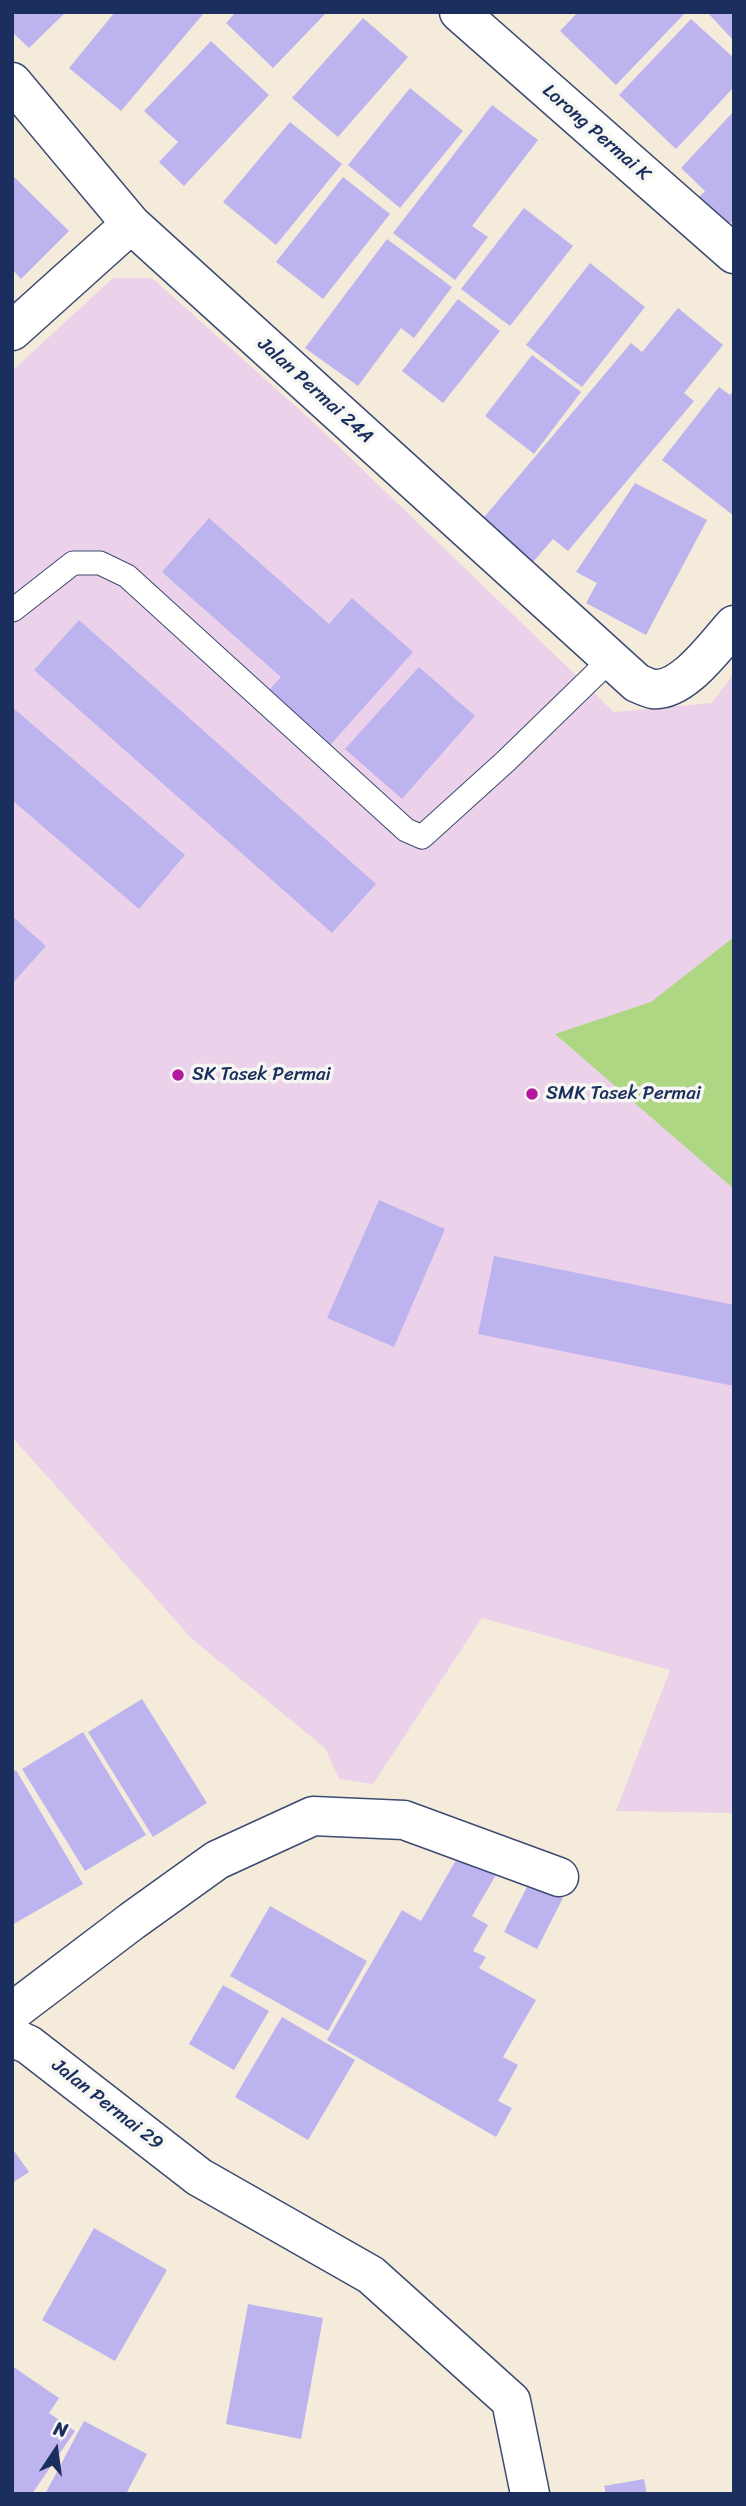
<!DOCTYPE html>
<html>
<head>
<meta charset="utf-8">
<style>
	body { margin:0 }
	#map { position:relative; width:746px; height:2506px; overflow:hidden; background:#f4ebdb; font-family:Sriracha,sans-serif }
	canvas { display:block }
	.frame { position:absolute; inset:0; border:14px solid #1b2f5e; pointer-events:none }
	.north { position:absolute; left:21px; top:2415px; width:70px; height:70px; -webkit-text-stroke:5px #f6f6f2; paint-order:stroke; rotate:13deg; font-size:19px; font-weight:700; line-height:28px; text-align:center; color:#1b2f5e }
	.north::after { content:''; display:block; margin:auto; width:24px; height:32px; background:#1b2f5e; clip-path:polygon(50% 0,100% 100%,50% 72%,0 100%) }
</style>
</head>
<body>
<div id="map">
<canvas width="746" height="2506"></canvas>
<div class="frame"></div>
<div class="north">N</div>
</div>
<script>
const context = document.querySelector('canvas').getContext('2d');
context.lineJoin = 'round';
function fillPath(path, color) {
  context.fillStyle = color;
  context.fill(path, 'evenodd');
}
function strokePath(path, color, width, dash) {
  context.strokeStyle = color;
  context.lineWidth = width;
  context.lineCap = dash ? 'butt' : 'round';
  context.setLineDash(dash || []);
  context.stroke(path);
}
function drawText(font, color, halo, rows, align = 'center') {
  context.font = font + ' Sriracha,sans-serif';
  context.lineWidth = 7;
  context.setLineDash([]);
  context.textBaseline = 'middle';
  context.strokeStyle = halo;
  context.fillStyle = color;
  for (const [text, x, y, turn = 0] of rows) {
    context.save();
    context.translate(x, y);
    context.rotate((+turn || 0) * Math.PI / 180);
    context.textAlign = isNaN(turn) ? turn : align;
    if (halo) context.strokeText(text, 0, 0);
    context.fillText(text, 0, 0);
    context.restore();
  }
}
const built = new Path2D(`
	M113,278H152L312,421L614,712L712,703L734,673V1813L616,1811L670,1670L482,1618L373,1784L339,1779L325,1748L192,1639L12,1437V371Z`);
const green = new Path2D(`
	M734,937V1189L555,1034L651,1002Z`);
const building = new Path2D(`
	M12,12H66L29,48L12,32Z
	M115,12L204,13L121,111L69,68Z
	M236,12H327L273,68L226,23Z
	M578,12H686L616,85L560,31Z
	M707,12H734V41Z
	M363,18L408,57L338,137L292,98Z
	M691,19L734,58V87L676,149L619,95Z
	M211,41L269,95L184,186L159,162L178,142L144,111Z
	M410,88L463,131L400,208L348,165Z
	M492,105L538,140L472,226L488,237L455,280L393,233Z
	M734,111V219L728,225L699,197L705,191L681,168Z
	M290,122L342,164L276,245L223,202Z
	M12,175L69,231L21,279L12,269Z
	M343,177L390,214L323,299L276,262Z
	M524,208L573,246L510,326L461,289Z
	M387,239L452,287L414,338L401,328L358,386L305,348Z
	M590,263L645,307L582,387L526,345Z
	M458,299L500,331L443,403L402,371Z
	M678,308L723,345L684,393L694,401L568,551L553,539L526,570L475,528L631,343L642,352Z
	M532,355L581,392L534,454L485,416Z
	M719,387L730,395L734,390V516L662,460Z
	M635,483L707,520L646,635L586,603L597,583L576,572Z
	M209,518L329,624L352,598L413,652L324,752L262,698L281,677L162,572Z
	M79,620L376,884L332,933L34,670Z
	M419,667L475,716L402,799L345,749Z
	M12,707L185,855L139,909L12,800Z
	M12,916L46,946L12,984Z
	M379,1200L445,1229L394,1347L327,1318Z
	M494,1256L734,1305V1386L478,1334Z
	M142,1699L207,1803L153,1837L88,1732Z
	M83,1732L146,1835L85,1871L22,1769Z
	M16,1770L83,1884L12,1925V1772Z
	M463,1848L500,1868L472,1916L488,1925L473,1951L486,1957L479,1968L536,2000L503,2057L518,2065L498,2101L512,2108L496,2137L327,2040L402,1910L421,1921Z
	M530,1881L563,1898L537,1949L504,1932Z
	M270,1906L367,1961L328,2031L230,1976Z
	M223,1985L269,2011L234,2070L189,2044Z
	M282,2017L355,2060L308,2140L235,2097Z
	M12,2148L29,2172L12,2183Z
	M94,2228L167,2270L115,2361L42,2320Z
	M248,2304L323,2318L301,2439L226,2424Z
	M12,2366L59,2398L49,2413L75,2431L32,2494H12Z
	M84,2421L147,2454L126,2494H45Z
	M644,2479L647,2494H606L604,2486Z`);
const service = new Path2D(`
	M13,610L73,563H100L127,576L406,830L422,837L506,761L611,659`);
const minor = new Path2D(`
	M459,12L734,254
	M12,82L131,224L637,683C642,685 648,688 653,689C683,692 715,646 734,625
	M12,331L131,224
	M12,2012L132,1921L217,1860L313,1816L404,1820L559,1877
	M12,2037L29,2045L199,2177L371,2275L511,2401L530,2494`);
const markers = [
	[178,1075,7,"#b5179e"],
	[532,1094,7,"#b5179e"]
];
const streetNames = [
	["Lorong Permai K",596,133,41],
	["Jalan Permai 24A",315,391,42],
	["Jalan Permai 29",107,2105,38]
];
const poiNames = [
	["SK Tasek Permai",192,1075],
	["SMK Tasek Permai",546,1094]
];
fillPath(built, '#ecd1ea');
fillPath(green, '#add782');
fillPath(building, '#bdb4ef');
strokePath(service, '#3c4b71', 25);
strokePath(minor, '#3c4b71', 41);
strokePath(service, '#fff', 23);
strokePath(minor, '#fff', 38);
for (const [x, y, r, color] of markers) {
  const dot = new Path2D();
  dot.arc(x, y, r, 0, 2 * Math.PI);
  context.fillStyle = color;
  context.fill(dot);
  strokePath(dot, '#f6f6f2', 2.5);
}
drawText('19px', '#1b2f5e', '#f6f6f2', streetNames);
drawText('19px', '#1b2f5e', '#f6f6f2', poiNames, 'left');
</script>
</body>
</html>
